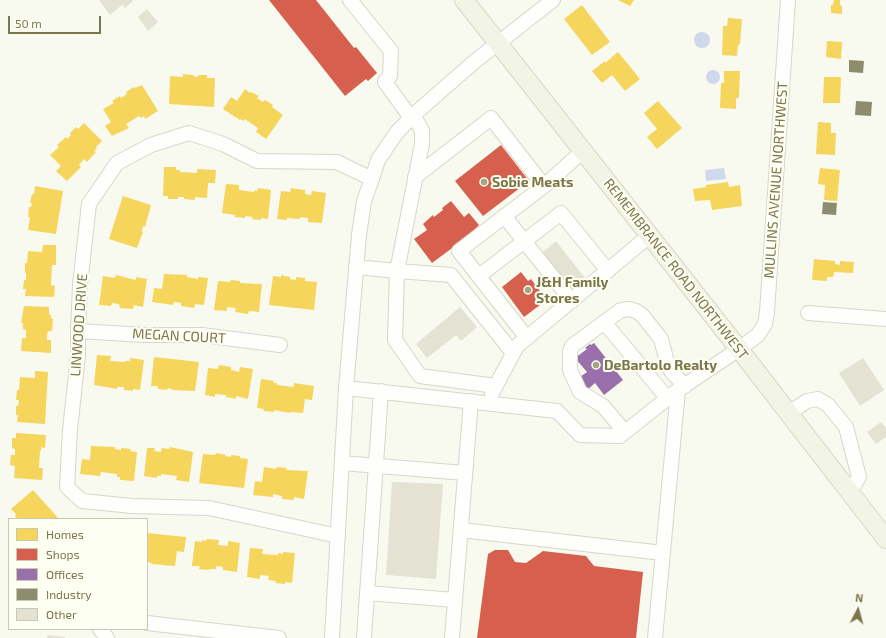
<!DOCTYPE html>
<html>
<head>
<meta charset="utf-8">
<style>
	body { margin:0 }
	#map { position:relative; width:886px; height:638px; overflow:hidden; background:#f8faef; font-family:"Exo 2",sans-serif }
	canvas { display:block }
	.legend { position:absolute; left:8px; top:518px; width:140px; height:112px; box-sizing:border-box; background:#fdfff3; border:1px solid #c9c8b0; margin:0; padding:5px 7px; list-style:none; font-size:12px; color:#7c764b }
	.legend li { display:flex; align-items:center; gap:8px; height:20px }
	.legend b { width:20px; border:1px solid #c9c8b0 }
	.north { position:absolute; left:838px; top:590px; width:40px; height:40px; -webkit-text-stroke:3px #fdfff3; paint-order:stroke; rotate:6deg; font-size:11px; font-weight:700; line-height:16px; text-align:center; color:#7c764b }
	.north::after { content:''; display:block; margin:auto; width:14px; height:18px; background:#7c764b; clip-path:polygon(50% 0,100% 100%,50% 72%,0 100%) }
	.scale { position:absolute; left:8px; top:16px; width:93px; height:18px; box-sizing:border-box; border:2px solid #7c764b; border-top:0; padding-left:5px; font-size:12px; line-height:14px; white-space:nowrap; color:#7c764b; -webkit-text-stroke:3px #fdfff3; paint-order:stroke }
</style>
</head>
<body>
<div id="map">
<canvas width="886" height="638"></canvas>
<ul class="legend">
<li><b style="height:11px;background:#f6d55c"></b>Homes</li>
<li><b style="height:11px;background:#d6604d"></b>Shops</li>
<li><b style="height:11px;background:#9970ab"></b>Offices</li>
<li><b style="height:11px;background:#8c8c6e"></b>Industry</li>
<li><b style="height:11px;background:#e4e3d3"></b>Other</li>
</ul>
<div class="north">N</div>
<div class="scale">50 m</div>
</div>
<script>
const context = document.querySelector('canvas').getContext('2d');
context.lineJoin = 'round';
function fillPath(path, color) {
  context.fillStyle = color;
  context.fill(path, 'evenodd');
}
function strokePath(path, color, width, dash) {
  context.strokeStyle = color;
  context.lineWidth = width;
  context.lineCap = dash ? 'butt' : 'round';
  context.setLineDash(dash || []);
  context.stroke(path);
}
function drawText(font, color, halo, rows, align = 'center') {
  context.font = font + ' "Exo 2",sans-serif';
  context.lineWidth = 4;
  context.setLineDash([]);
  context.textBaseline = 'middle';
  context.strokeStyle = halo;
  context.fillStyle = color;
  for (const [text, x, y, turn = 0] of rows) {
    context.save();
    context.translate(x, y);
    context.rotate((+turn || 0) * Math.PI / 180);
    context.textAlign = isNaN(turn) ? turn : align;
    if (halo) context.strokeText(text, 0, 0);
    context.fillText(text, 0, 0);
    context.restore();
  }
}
const water = new Path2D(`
	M694 40a8 8 0 1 1 16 0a8 8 0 1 1-16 0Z
	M706 77a7 7 0 1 1 14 0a7 7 0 1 1-14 0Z
	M724,168L726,179L706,181L705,170Z`);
const homes = new Path2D(`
	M618,0H634L630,6Z
	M834,0H840V5L842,6V14L831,13V5H833Z
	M582,5L610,42L592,55L564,19Z
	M728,18L742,19L740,44L738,45L737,56L722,55L723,26H727Z
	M827,41L842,42L841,59L826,57Z
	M618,52L640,79L625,91L612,75L602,83L592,71L605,61V63Z
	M724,71H740L739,98H736V109L720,108L721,83H724Z
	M183,74L193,75V76L198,77V75H207V78H215L214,107L169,104L170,76L183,77Z
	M824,77H841L840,103H823Z
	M142,85L158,111L145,119L144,116L141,118L139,116L126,124L129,128L112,136L105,126L111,122L103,109L114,103L112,101L120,96L121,98L127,94L126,92L134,87L135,88Z
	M245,89L250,93L251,92L259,96L257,98L263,102L265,100L273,105L272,107L283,115L266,139L256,132L258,128L245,119L244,121L240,119V120L223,109L231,97L237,101Z
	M658,101L682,128L657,149L647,137L657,129L644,113Z
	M818,122L831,123V133H836L835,155L816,154Z
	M84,123L102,141L96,147L97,148L94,151L96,152L87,162L84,159L79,165L81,167L67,181L56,171L61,166L50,155L59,147L57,145L66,137L67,139L71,135L70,133L76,127L78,129Z
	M164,167H176V170H180V172L197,173V169L216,170L215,183H208L207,198L195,197V200L184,199V197H178V199H168V196H163Z
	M820,168L840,170L837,201L824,200L825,185L818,184Z
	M728,182L729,187L740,185L742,206L712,210L710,200L695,201L693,189L706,187V185Z
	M226,184L239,185V190L254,192V190L257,191L258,188L271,190L268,219L261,218V220L252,219L253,217L245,216V218L235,217V215L222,213Z
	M35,186L63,191L56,234L28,230L30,217H28L29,207H31L32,203H30L32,194H34Z
	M291,188L305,190V194L311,195L312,191L326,193L322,223L308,222V218L300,217V219L287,218V220L277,219L281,191L290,192Z
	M123,196L151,205L145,227L143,226L142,232H143L137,248L109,239Z
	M43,245H56V265H52L51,285L55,286L54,297L25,296L26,289H23L24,280H26V273H25V263H27L28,251L42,252Z
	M814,259L835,261V264L840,265V261L854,262L853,273L834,272L833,277H827V281L812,280Z
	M164,274L187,275V277L198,279V277L208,278L204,305L195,304L194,308L181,306V303L174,302L173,305L152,302L154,288L162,289Z
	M116,275L136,280V277L147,279L143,307L134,305L133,309L120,308L119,304L112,303L111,306L99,305L103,276L115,278Z
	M281,275L290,277V279L296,280V277L305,278V281L317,282L314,310L269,305L273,276L281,277Z
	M231,280L240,281V283L262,284L259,312L249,311L248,314L235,312L236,308L227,307V311L214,310L218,281L230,282Z
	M24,306L49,307V314L51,315V318L53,319L52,331H48L47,335V340H51V353L21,351L22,338H26V330L23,329V323H21Z
	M97,355L111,356L110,361L125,362V361H130V358L144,360L140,390L133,389V391L124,390V387H117V389L94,385Z
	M154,357L199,362L195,391L172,390V389L168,388L167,390L158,389V386H151Z
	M219,365L231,367V370L239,372L240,367L253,369L248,399L236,396V399L226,397V395L215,394V397L205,395L208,368L218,369Z
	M35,371L48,372L45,424L17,422L18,415H16V406H18L19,400H16L17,390H19L20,377L35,378Z
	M261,379L274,381L273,383H277V385L294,387V383L314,386L312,400L305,399L303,413L290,412V413L274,410V412L263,411L264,409L257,408Z
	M16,433L46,435L45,448L41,447V451H40L39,468H43L42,480L14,478L15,466L10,465L11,455H15V449L12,448V438H16Z
	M91,446L115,447V449L121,450V448L131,449L130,451L137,452L134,481L120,480V477H117V474L101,472L100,476L80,474L82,459L90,460Z
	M170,447L193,452L189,482L176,480L177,476L161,474V476H157V478L144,476L147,448H155L154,451L161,452L162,448L169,449Z
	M216,453L226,455L225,456L231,457V455L240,456V458L248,459L244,488L199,483L203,454L215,455Z
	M264,467L276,469L277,467L287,468L286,470L308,471L304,499L294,497V500L282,499V496L273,494V497L253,495L255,481L262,482Z
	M33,490L59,519H18L15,516L16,514L11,509Z
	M147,533L186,537L184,552L177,551L175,566L151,564L152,563L147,562Z
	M207,539L219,540L218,545L228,546V541L240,543L237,572L223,570V567L216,566V569H209V570L199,569L200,566H192L195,541L202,542V540L206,541Z
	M250,548L263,549L262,554L278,555V553L283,554V552L295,553L292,583L285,582V584L275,583L276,581L268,580L269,576L260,575V579L247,577Z`);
const shops = new Path2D(`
	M269,0H316L354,48L356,47L377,73L368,81L366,79L345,96Z
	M501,145L529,181L483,216L455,181Z
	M451,201L464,217L469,213L479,225L474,230L475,231L432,263L414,239L427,230L423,224L433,215L434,217L443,210L442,208Z
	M521,272L528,281L531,279L540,291L537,293L544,302L524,317L502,287Z
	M495,550H508L515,562L526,563L543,551L586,556L594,566L643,572L636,638H477L488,554Z`);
const offices = new Path2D(`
	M594,343L623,380L604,395L595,383L586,391L577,379L587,372L575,358L587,349L585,348L590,344L591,345Z`);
const industry = new Path2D(`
	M849,60L864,61L863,73L849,72Z
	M856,101L872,102L871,116L855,115Z
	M823,202L837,203L836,215L822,214Z`);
const building = new Path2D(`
	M99,0H132L133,1L125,8L122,5L110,15Z
	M147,9L158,22L148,31L138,17Z
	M556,241L588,282L574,292L543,252Z
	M460,307L477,327L461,341L456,335L427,358L416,344Z
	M863,358L884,390L860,406L839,373Z
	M881,422L886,428V437L876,444L867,432Z
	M392,482L443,484L436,579L386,575Z
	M47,635L65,637V638H47Z`);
const minor = new Path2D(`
	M350,0L391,51L390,76L385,82L411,118
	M415,177L491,118L544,186L583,151
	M504,216L572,301
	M356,267L397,271L422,144V131L414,116
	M479,276L561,213L608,271
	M808,313L886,319
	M604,322L668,399
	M78,331L144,335H202L280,345
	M527,338L459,251L544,186
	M496,386L420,376L395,340L397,271L451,275L513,353
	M346,388L557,411L580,435L620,436L678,390L739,349L758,335L765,324L767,312L788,0
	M492,393L517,346L649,236
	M789,413L807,401L818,399L828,405L846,427L859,477L850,492
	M625,432L603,406L580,392L570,370V352L572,346L621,310L629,309L636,311L642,315L661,339L667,362L671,371L685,386
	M342,463L465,473
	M461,530L663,553
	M338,536L209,508L132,506L82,501L67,487L70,430L78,355V331L80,285L89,204L117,163L151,145L189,133L223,144L257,161L337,162L372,179
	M367,593L455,600
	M147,623L279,638
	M100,629L107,638
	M332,638L346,388L359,235L364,201L372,179L378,160L397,132L418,111L474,62L553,0
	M364,638L381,391
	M452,638L471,401
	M655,638L678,390`);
const major = new Path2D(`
	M464,0L739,349L886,539`);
const markers = [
	[484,182,4,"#a7a484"],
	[528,290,4,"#a7a484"],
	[596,365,4,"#a7a484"]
];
const streetNames = [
	["MULLINS AVENUE NORTHWEST",776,180,-86],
	["REMEMBRANCE ROAD NORTHWEST",676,269,52],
	["LINWOOD DRIVE",79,325,-86],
	["MEGAN COURT",179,336,3]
];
const poiNames = [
	["Sobie Meats",492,182],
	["J&H Family",536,282],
	["Stores",536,298],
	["DeBartolo Realty",604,365]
];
fillPath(water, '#cfd9ec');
fillPath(homes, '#f6d55c');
fillPath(shops, '#d6604d');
fillPath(offices, '#9970ab');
fillPath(industry, '#8c8c6e');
fillPath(building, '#e4e3d3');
strokePath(minor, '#d6d7ca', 16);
strokePath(major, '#d8d7c8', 20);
strokePath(minor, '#fefefd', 14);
strokePath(major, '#f2f4e6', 18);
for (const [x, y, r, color] of markers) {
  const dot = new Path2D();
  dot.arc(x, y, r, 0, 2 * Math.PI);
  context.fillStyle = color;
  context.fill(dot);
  strokePath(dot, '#fdfff3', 1.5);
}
drawText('14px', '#7c764b', '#fdfff3', streetNames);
drawText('bold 14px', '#7c764b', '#fdfff3', poiNames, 'left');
</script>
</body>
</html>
